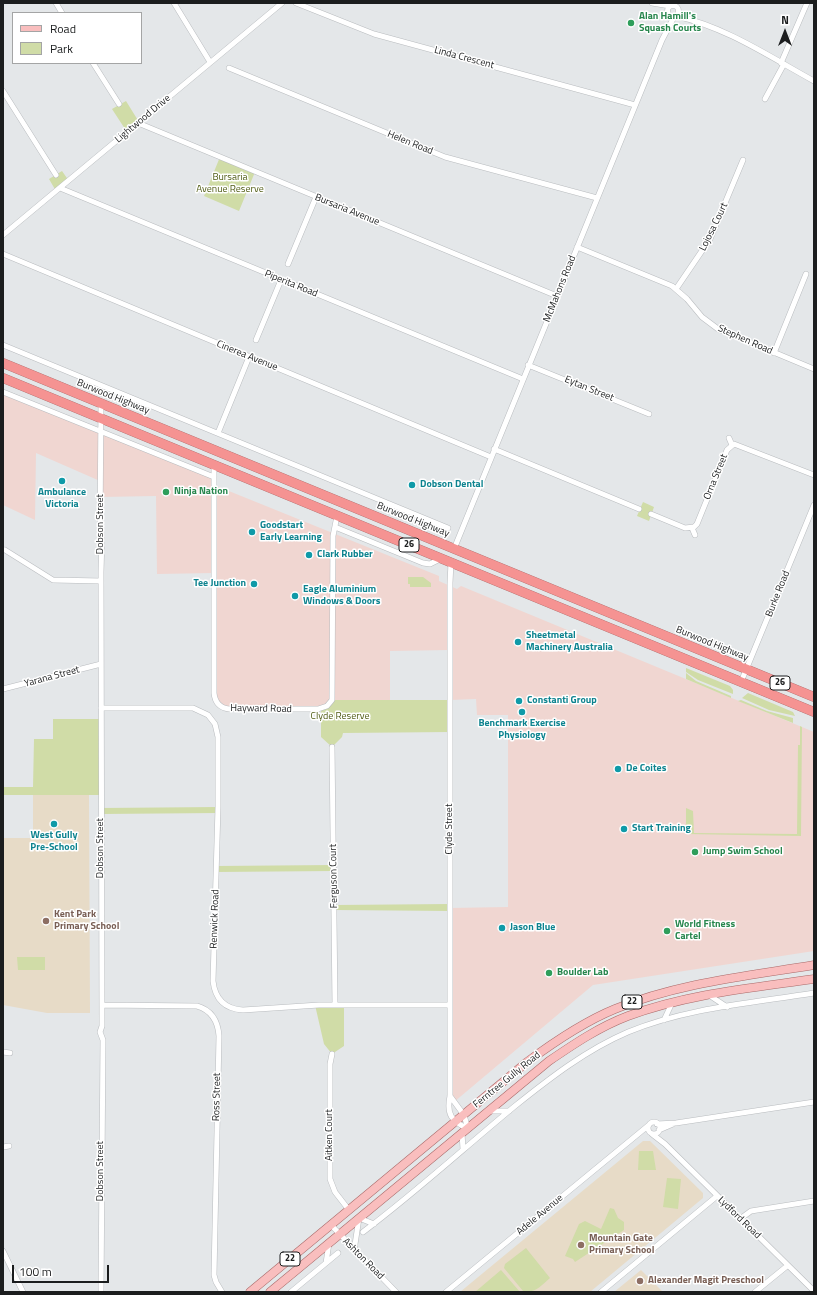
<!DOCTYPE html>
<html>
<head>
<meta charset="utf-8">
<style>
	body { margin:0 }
	#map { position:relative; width:817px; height:1295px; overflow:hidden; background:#e4e7e9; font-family:"Titillium Web",sans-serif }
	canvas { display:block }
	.frame { position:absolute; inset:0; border:4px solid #1b1d1e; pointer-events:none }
	.legend { position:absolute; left:12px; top:12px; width:130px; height:52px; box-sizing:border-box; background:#fff; border:1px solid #a4a5a5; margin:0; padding:5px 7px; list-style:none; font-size:12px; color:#1b1d1e }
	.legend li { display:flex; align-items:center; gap:8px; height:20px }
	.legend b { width:20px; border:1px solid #a4a5a5 }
	.north { position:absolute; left:765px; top:12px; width:40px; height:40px; -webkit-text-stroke:3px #fff; paint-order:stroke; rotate:0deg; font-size:11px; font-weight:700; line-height:16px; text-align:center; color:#1b1d1e }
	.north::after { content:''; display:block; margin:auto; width:14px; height:18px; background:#1b1d1e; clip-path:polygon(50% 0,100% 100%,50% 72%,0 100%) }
	.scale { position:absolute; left:12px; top:1265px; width:97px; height:18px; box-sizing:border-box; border:2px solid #1b1d1e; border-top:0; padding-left:5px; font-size:12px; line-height:14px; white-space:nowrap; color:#1b1d1e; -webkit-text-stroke:3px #fff; paint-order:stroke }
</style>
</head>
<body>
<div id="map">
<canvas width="817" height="1295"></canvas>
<div class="frame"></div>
<ul class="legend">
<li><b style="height:5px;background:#f9bebe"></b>Road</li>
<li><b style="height:11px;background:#d0dca7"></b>Park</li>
</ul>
<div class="north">N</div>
<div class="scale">100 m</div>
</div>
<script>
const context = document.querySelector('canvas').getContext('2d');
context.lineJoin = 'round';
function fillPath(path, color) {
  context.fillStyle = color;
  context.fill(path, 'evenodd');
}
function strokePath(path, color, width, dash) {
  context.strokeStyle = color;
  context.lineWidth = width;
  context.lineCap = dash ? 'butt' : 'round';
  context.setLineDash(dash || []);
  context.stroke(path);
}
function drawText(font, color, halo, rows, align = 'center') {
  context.font = font + ' "Titillium Web",sans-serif';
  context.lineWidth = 3;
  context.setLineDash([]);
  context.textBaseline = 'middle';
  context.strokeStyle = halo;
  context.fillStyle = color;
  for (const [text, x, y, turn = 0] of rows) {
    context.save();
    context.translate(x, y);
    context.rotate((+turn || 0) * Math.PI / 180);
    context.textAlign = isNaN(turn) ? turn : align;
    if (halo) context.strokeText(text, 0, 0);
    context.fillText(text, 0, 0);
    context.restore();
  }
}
const commercial = new Path2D(`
	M3,392L214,477V485L439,576V581L457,589L461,586L814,732V951L593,985L454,1102L450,1096V908L508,907V715H477L476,699L450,700L449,650L390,651V701L332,700L327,706L229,709L216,701L214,573L157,574L156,496L101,497L100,481L36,453L35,520L3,505Z`);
const education = new Path2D(`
	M33,795H89L90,1013H47L3,1005V838H33Z
	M643,1141H650L703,1193V1198L590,1292H460Z
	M641,1270L663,1292H614Z`);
const green = new Path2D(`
	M126,101L139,122L127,132L112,109Z
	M220,157L255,172L239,211L204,196Z
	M62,171L69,181L56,191L49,179Z
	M643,502L654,507L649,521L637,516Z
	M408,577H423L431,583V587H410V584H408Z
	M686,668L730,686L733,690V694L698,680L686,672Z
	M686,673L696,681L731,696V698L686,679Z
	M748,693L793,712L795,716L769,710L742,698Z
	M332,700H450V732L343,733L342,737L332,747L321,737V709Z
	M741,700L767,711L793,718V723L738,701Z
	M53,719H101V795H4L3,787H33L34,739H53Z
	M800,726L802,727L801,836L686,834V808L693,811L694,833L797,834L798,745H800Z
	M218,807V813L101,814V808Z
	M334,865V871L216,872V866Z
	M450,904V911L335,910V905Z
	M17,957H45V970H18Z
	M315,1005H344V1046L332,1054L324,1044Z
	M639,1151H653L656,1170H638Z
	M667,1178L681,1179L678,1209L663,1207Z
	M610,1208L614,1209L618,1218L624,1222V1230L575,1262L573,1259L565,1256L579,1224L585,1221L601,1229Z
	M526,1248L550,1278C541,1286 534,1294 523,1291L504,1268L505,1264Z
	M501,1270L520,1292H475Z`);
const street = new Path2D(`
	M56,3L62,13
	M174,3L210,62
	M296,3L374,34L635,105
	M652,3L670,6
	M667.5 11a5.5 5.5 0 1 1 11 0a5.5 5.5 0 1 1-11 0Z
	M676,16C726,27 770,57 814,81
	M93,63L119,104
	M781,63L807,3
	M229,68L445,157L597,198
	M3,91L56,175
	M765,99L784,64
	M138,123L557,296
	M60,188L523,379
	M3,235L282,3
	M577,247L672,286L687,299L702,317L718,329L814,369
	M3,254L491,457
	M288,264L316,197
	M676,289L710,239L743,160
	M256,340L281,280
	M3,345L448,528
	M774,353L806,274
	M528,365L649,414
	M3,392L214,477
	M101,404L100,530L102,537L101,572L102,1026L100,1032L103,1040L101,1292
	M218,433L249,357
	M729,438L732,445
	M494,449L639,509
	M214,465V693C215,703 220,708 229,709H318L327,706L332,700L333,536L337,516
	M651,514L685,528L694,527L697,524L727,450L734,444L814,475
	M335,527L423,563L430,564L440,559
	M692,528L695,535
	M454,549L662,40L674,17
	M5,550L53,580L101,581
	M451,562L450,583V1096C446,1115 452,1121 468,1129
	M741,682L814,505
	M3,689L101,664
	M101,708H193L208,715L215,724L218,737V807L213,981C215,999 225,1009 243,1010L319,1005H450
	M332,747L335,1005
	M709,995L727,1007
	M102,1005L197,1006C211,1010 218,1021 219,1036L214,1275L216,1282L222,1292
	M664,1020L672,1003
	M3,1052L10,1053
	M332,1054L330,1064V1179L335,1192L349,1210
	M450,1096L464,1115L468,1129
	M490,1111H509
	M648 1128a6 6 0 1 1 12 0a6 6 0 1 1-12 0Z
	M657,1124L676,1123L814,1102
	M659,1130L673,1124
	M462,1133L463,1149
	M652,1134L665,1144L814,1291
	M3,1147L9,1146
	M740,1219L751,1211L814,1201
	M331,1225L396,1292
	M363,1232C415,1193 464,1148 515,1106C550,1078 586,1050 628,1032C686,1008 752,1003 814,993
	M3,1251L23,1292
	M354,1251L359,1218L374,1224
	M326,1263L338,1253
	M291,1292L326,1263L329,1243
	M446,1292L649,1125
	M601,1292L717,1196
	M755,1292L787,1266`);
const primary = new Path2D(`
	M250,1292L527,1062C554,1042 583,1022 615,1009C678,983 748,976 814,965
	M270,1292L549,1061C574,1044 599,1027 628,1016C687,994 752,988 814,979`);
const highway = new Path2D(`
	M3,363L814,697
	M3,378L814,712`);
const markers = [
	[631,23,4,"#2e9e5b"],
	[62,481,4,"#0f9aa8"],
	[412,485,4,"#0f9aa8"],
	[166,492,4,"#2e9e5b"],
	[252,532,4,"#0f9aa8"],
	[309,555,4,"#0f9aa8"],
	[254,584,4,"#0f9aa8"],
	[295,596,4,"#0f9aa8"],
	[518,642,4,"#0f9aa8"],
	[519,701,4,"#0f9aa8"],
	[522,712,4,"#0f9aa8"],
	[618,769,4,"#0f9aa8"],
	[54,824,4,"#0f9aa8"],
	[624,829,4,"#0f9aa8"],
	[695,852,4,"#2e9e5b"],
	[46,921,4,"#8d6e63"],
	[502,928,4,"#0f9aa8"],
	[667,931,4,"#2e9e5b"],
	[549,973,4,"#2e9e5b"],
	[581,1245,4,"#8d6e63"],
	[640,1281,4,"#8d6e63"]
];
const shields = [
	[409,545,20],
	[780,683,20],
	[632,1002,20],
	[290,1259,20]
];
const shieldNames = [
	["26",409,545],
	["26",780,683],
	["22",632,1002],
	["22",290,1259]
];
const leisureNames = [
	["Alan Hamill's",639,17],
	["Squash Courts",639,29],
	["Ninja Nation",174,492],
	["Jump Swim School",703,852],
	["World Fitness",675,925],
	["Cartel",675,937],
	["Boulder Lab",557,973]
];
const streetNames = [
	["Linda Crescent",464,58,15],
	["Lightwood Drive",143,119,-40],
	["Helen Road",410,143,22],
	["Bursaria Avenue",347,210,22],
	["Lojosa Court",714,227,-64],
	["Piperita Road",291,284,22],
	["McMahons Road",560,289,-68],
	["Stephen Road",745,340,24],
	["Cinerea Avenue",247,356,22],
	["Eytan Street",589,389,22],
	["Burwood Highway",113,397,22],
	["Orna Street",716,477,-68],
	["Burwood Highway",413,520,22],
	["Dobson Street",101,524,-90],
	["Burke Road",778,594,-68],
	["Burwood Highway",712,644,22],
	["Yarana Street",52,677,-15],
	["Hayward Road",261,709,1],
	["Clyde Street",450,829,-90],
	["Dobson Street",101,848,-90],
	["Ferguson Court",334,876,-91],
	["Renwick Road",215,919,-88],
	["Ferntree Gully Road",507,1080,-39],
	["Ross Street",217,1097,-89],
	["Aitken Court",330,1135,-90],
	["Dobson Street",101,1171,-90],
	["Adele Avenue",540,1215,-40],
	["Lydford Road",739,1218,44],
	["Ashton Road",363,1259,45]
];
const parkNames = [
	["Bursaria",230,178],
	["Avenue Reserve",230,190],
	["Clyde Reserve",340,717]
];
const cultureNames = [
	["Dobson Dental",420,485],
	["Ambulance",62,493,"center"],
	["Victoria",62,505,"center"],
	["Goodstart",260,526],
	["Early Learning",260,538],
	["Clark Rubber",317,555],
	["Tee Junction",246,584,"right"],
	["Eagle Aluminium",303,590],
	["Windows & Doors",303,602],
	["Sheetmetal",526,636],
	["Machinery Australia",526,648],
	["Constanti Group",527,701],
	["Benchmark Exercise",522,724,"center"],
	["Physiology",522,736,"center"],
	["De Coites",626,769],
	["Start Training",632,829],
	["West Gully",54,836,"center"],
	["Pre-School",54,848,"center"],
	["Jason Blue",510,928]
];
const educationNames = [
	["Kent Park",54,915],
	["Primary School",54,927],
	["Mountain Gate",589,1239],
	["Primary School",589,1251],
	["Alexander Magit Preschool",648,1281]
];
fillPath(commercial, '#f0d6d1');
fillPath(education, '#e7dbc7');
fillPath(green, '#d0dca7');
strokePath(street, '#b9bcbf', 6);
strokePath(primary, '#a96a69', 9);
strokePath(highway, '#a96a69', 10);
strokePath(street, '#fff', 5);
strokePath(primary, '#f9bebe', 8);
strokePath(highway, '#f59392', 9);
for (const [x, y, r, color] of markers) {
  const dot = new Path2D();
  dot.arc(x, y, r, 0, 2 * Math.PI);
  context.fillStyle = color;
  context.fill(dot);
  strokePath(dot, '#fff', 1.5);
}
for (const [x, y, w] of shields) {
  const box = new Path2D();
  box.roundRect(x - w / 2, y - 7, w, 14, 3);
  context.fillStyle = '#fff';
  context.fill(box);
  strokePath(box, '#1b1d1e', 1);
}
drawText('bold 9px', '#1b1d1e', null, shieldNames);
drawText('bold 10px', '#27864d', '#fff', leisureNames, 'left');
drawText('10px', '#1b1d1e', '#fff', streetNames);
drawText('10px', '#505c15', '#fff', parkNames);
drawText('bold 10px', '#0d838f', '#fff', cultureNames, 'left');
drawText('bold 10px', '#785e54', '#fff', educationNames, 'left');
</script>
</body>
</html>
